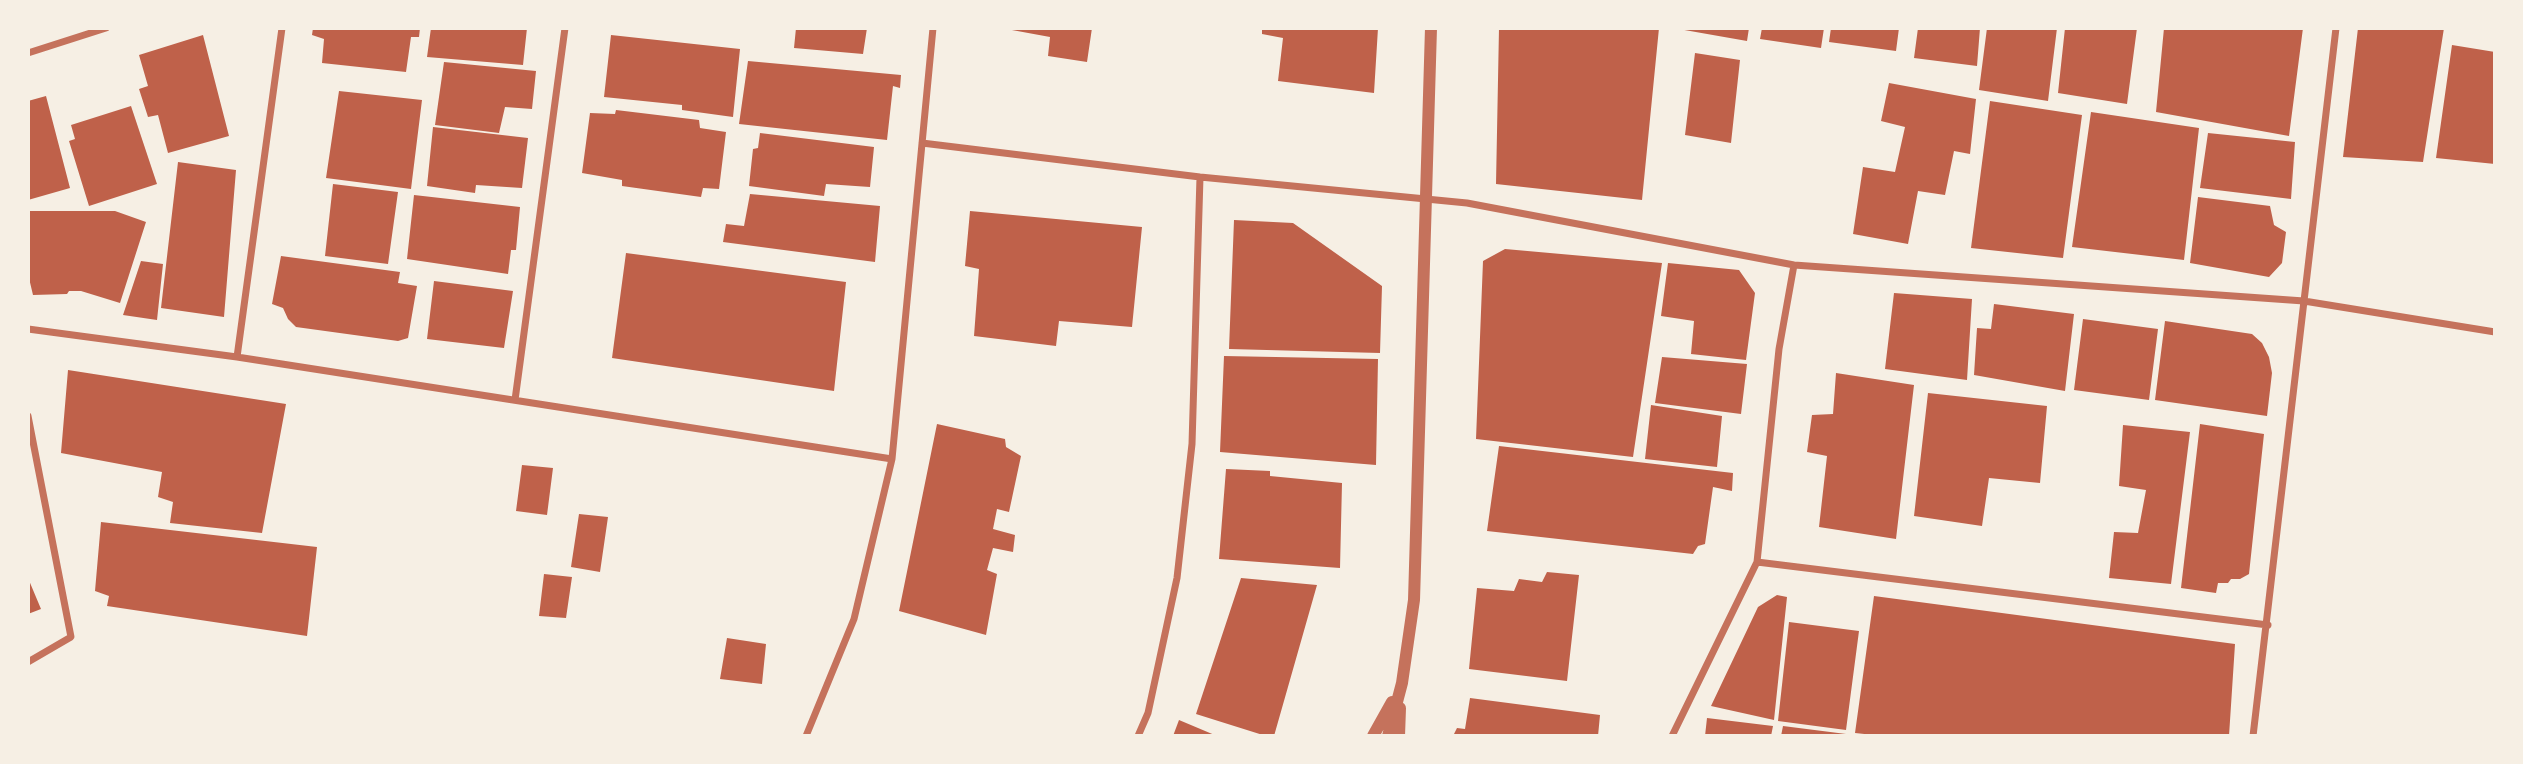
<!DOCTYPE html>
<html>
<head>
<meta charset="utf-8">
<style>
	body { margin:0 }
	#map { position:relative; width:2523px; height:764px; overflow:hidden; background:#f6efe4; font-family:Mulish,sans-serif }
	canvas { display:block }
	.frame { position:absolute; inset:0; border:30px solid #f6efe4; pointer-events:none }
</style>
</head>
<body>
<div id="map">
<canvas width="2523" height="764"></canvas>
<div class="frame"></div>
</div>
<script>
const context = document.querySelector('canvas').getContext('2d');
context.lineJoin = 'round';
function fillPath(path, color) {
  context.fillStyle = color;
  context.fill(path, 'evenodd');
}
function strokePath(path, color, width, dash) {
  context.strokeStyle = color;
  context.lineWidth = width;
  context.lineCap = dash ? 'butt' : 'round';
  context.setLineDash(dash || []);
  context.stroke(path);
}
const building = new Path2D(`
	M313,28H420L419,37H411L406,72L322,63L324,39L312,35Z
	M431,28H527L523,65L427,57Z
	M796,28H867L863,54L794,48Z
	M1001,28H1092L1087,62L1048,56L1050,37Z
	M1262,28H1378L1374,93L1278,81L1283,38L1262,34Z
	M1499,28H1659L1642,200L1496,184Z
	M1673,28H1749L1747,41Z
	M1762,28H1824L1821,48L1760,39Z
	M1831,28H1899L1896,51L1829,42Z
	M1918,28H1980L1977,66L1914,58Z
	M1987,28H2057L2048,101L1979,90Z
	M2065,28H2137L2127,104L2058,93Z
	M2164,28H2303L2289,136L2156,112Z
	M2358,28H2444L2423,162L2343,157Z
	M203,35L229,136L168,153L158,115L148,117L139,89L148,86L139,55Z
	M611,35L740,49L733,117L682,110V105L604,97Z
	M2452,45L2495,52V164L2436,158Z
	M1695,53L1740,60L1731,143L1685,135Z
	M748,61L901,75L900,88L893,86L887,140L739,124Z
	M444,62L536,71L532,109L505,107L499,133L435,125Z
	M1889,83L1976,99L1970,154L1954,151L1945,195L1918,191L1908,244L1853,234L1863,167L1895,172L1905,127L1881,121Z
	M339,91L422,100L411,189L326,178Z
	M46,96L70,188L28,200V101Z
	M1990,101L2082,115L2063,258L1971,248Z
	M131,106L157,184L89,206L69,141L75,139L71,125Z
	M616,110L699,120L700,128L726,132L719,189L703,188L701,197L622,186V180L582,173L590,113L615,114Z
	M2091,112L2199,128L2184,260L2072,247Z
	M433,127L528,138L522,188L476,185L475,193L427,186Z
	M760,133L874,147L870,187L826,184L824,196L749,186L753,149L758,148Z
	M2208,133L2295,142L2291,199L2200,188Z
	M178,162L236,170L224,317L161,308Z
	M333,184L398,192L388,264L325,256Z
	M750,194L880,206L875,262L723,242L726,224L744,226Z
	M414,195L520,207L516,250H511L508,274L407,259Z
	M2198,197L2270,206L2274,225L2286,232L2282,263L2269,277L2190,263Z
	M28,211H115L146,222L120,303L81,291H69L67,294L33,295L28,274Z
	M970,211L1142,227L1132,327L1059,321L1056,346L974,336L979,269L965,266Z
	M1234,220L1293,223L1382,286L1380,353L1229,349Z
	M1505,249L1662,263L1633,457L1476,439L1483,261Z
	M626,253L846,282L834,391L612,358Z
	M281,256L400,272L398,283L417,286L408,338L398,341L296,327L288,319L283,308L272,304Z
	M141,261L163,264L157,320L123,315Z
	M1668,263L1739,270L1755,293L1746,360L1691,354L1694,321L1661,316Z
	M434,281L513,291L504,348L427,339Z
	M1894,293L1972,299L1967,380L1885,369Z
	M1994,304L2074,314L2065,391L1974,375L1977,328L1991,329Z
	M2083,319L2158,329L2149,400L2074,390Z
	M2165,321L2252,334L2262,343L2269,357L2272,373L2267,416L2155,400Z
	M1224,356L1378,359L1376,465L1220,452Z
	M1662,357L1747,364L1741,414L1655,403Z
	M68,370L286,404L262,533L170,523L173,502L158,497L162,472L61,453Z
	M1836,373L1914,385L1896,539L1819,527L1827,456L1807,452L1812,415L1833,414Z
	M1928,393L2047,406L2040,483L1989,478L1982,526L1914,516Z
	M1651,405L1722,416L1717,467L1645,459Z
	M937,424L1005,439L1006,447L1021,456L1009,512L997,509L993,529L1015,535L1013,552L993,548L987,570L997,574L986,635L899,611Z
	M2200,424L2264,434L2249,574L2240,579H2231L2228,583H2218L2216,593L2181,588Z
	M2123,425L2190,432L2171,584L2109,578L2114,532L2138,533L2146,490L2119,486Z
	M1499,446L1733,473L1732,491L1713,487L1705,544L1698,546L1693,554L1487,531Z
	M522,465L553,468L547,515L516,511Z
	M1226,469L1270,471V476L1342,483L1340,568L1219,559Z
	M579,514L608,517L600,572L571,567Z
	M101,522L317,547L307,636L107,606L109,596L95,591Z
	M1547,572L1579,575L1567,681L1469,669L1477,588L1514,591L1519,579L1542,582Z
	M544,574L572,577L566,618L539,616Z
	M28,578L41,609L28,614Z
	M1241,578L1317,585L1274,736H1266L1196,714Z
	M1777,595L1787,597L1774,720L1711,706L1758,607Z
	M1874,596L2235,644L2229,736H1883L1855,733Z
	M1789,622L1859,631L1846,730L1778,721Z
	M727,638L766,644L762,684L720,679Z
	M1470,698L1600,715L1598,736H1453L1457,728L1465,729Z
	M1707,718L1773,726L1771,736H1705Z
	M1179,720L1217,736H1173Z
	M1783,726L1846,734V736H1781Z`);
const minor = new Path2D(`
	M282,28L237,357L892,459
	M28,53L106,28
	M922,143L1200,177L1467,203L1794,265L2304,301L2495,332
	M28,329L237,357
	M515,400L565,28
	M28,416L71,637L28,662
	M1757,562L2268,625
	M806,736L854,619L892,459L933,28
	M1138,736L1148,713L1177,578L1192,444L1200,177
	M1672,736L1757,562L1779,349L1794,265
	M2253,736L2336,28`);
const tertiary = new Path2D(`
	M1373,736L1392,702
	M1388,736L1402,683L1414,600L1431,28
	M1399,736L1400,708`);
fillPath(building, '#bf614a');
strokePath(minor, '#c5725c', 7);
strokePath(tertiary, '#c5725c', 12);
</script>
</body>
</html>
